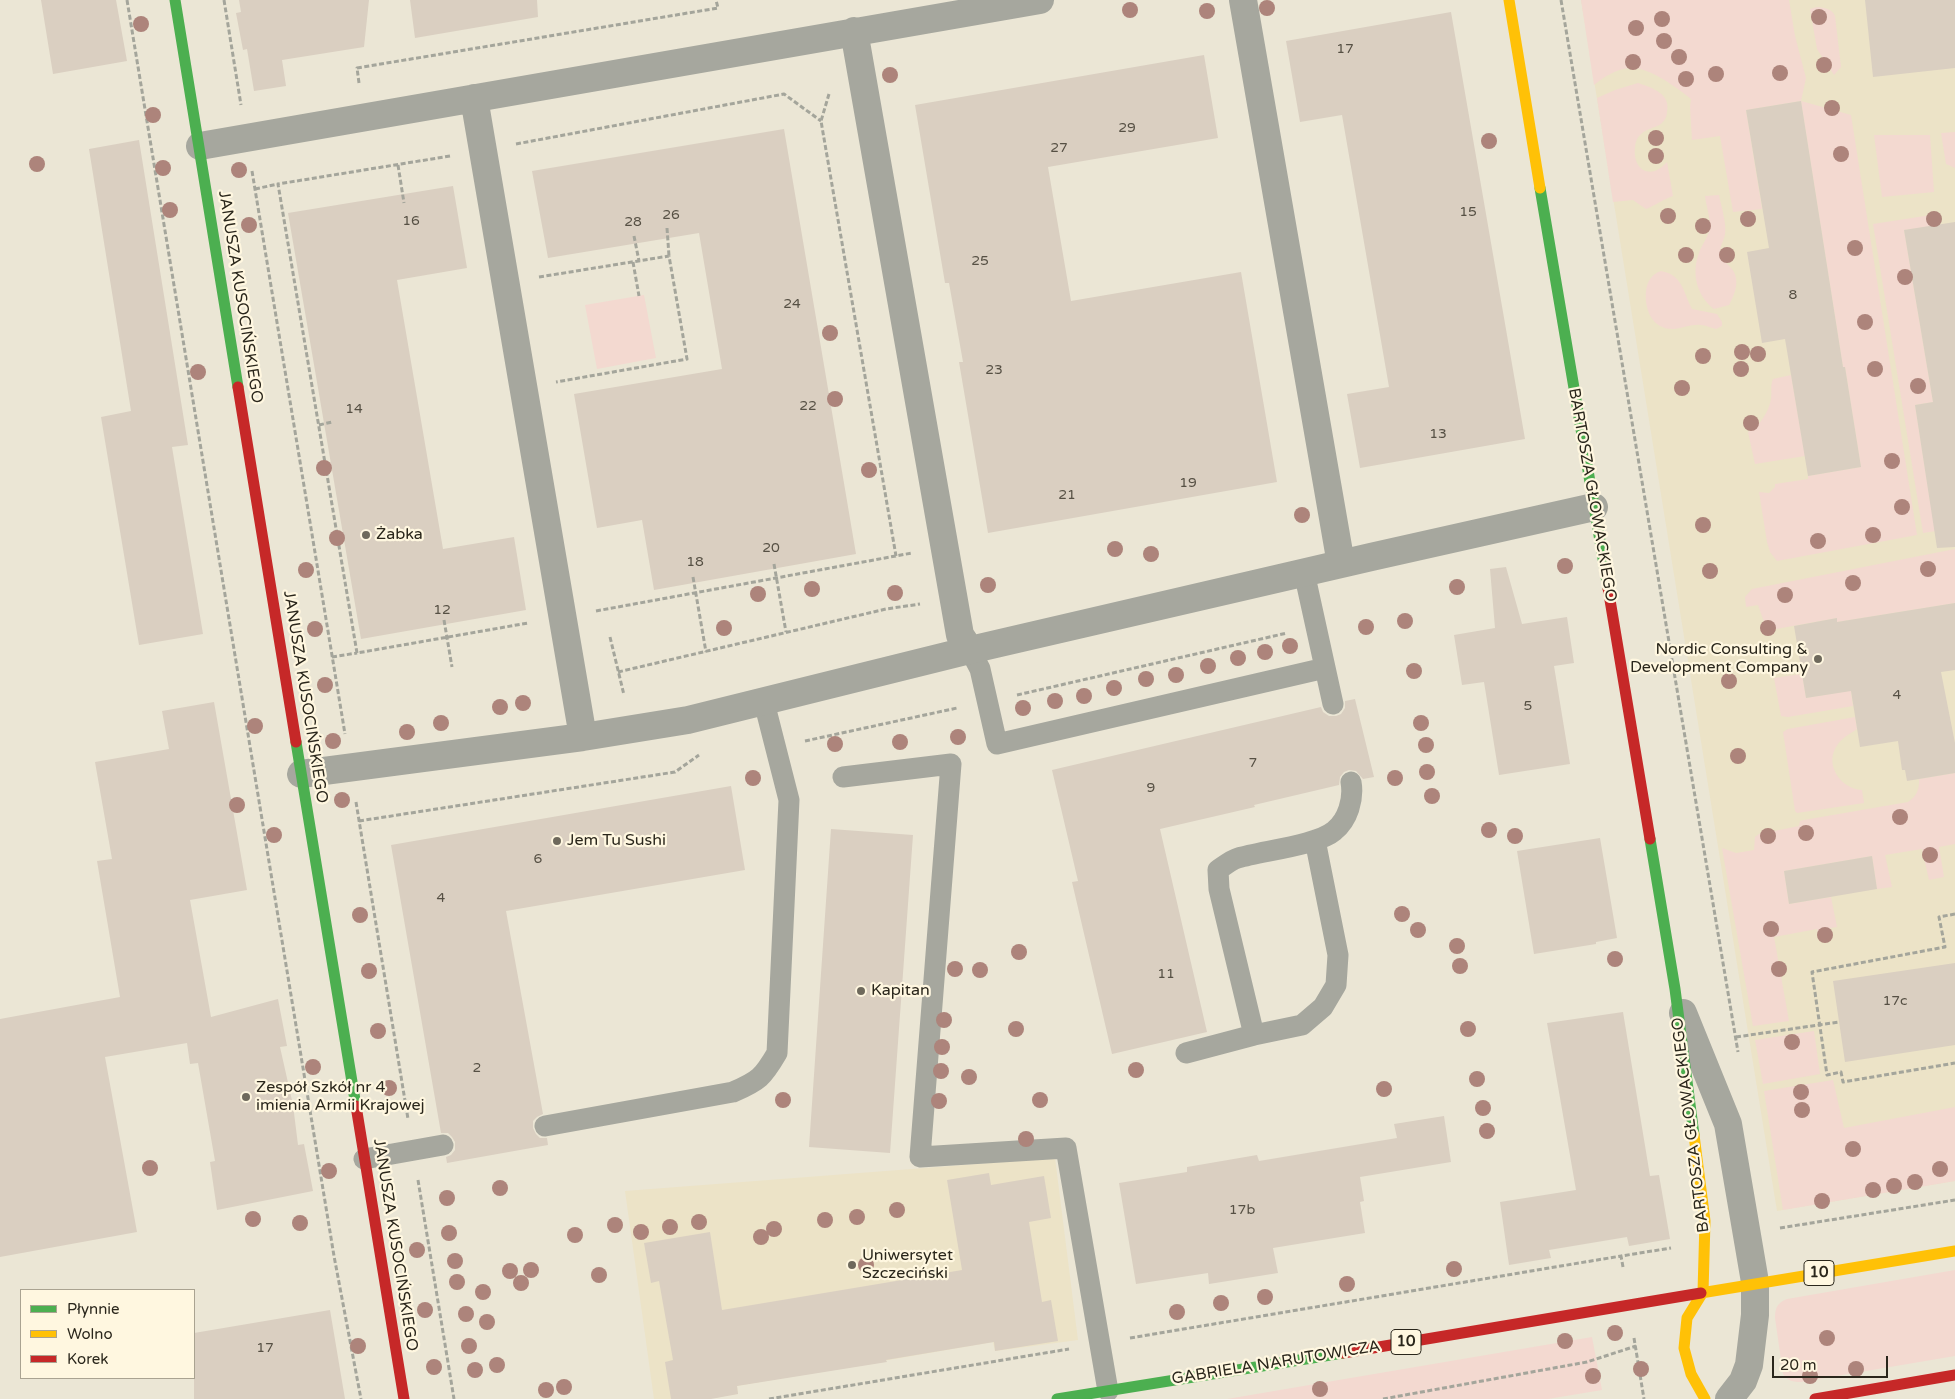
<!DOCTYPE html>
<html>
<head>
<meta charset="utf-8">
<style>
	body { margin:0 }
	#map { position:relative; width:1955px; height:1399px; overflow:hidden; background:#ebe6d5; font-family:"Varela Round",sans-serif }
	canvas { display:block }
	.legend { position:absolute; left:20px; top:1289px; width:175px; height:90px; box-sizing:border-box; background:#fff7e0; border:1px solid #aaa391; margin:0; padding:6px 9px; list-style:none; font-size:15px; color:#2a261b }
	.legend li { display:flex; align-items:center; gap:10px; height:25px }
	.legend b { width:25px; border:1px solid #aaa391 }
	.scale { position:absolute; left:1772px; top:1356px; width:116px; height:22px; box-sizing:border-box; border:2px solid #2a261b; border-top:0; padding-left:6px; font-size:15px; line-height:18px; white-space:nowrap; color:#2a261b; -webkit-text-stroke:4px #fff7e0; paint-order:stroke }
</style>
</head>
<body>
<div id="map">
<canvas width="1955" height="1399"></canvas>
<ul class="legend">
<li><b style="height:6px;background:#4caf50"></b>Płynnie</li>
<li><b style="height:6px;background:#ffc107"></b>Wolno</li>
<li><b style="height:6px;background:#c62828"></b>Korek</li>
</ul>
<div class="scale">20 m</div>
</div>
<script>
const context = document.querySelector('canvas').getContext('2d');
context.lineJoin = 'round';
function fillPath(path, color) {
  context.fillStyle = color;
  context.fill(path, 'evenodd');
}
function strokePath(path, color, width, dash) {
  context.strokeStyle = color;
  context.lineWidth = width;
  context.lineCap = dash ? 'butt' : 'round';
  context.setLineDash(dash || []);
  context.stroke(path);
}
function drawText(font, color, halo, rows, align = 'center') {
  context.font = font + ' "Varela Round",sans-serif';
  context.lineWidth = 4.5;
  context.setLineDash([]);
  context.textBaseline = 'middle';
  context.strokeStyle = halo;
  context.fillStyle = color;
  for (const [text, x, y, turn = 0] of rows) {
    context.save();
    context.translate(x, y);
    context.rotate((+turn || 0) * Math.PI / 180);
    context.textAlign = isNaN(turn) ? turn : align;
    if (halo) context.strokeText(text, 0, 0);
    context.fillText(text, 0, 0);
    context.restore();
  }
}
const built = new Path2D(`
	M1581,0H1955V1181L1777,1211Z
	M1055,1158L1078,1340L995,1351L993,1342L737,1386L738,1394L707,1399H654L625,1191Z`);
const green = new Path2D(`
	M1581,0H1789L1795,36L1806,78L1801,101L1851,115L1917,535L1777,561L1770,552L1767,542L1759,492L1769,493L1775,487V484L1808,479V476L1861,467L1845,367H1843L1801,101L1746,110L1762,209L1733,212L1720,136L1692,140L1690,107L1691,99C1677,88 1648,66 1629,68C1616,69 1604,77 1594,85Z
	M1817,7C1825,8 1831,8 1835,16L1841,67L1834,75L1817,49L1810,9Z
	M1638,83C1653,88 1671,94 1667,112C1667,116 1665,120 1662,123C1654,130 1637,128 1635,147C1632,170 1651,181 1667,162L1673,196C1662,200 1656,205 1646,209L1633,200L1613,202L1597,98L1615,90Z
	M1955,132V168L1946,164L1941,133Z
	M1874,135H1930L1934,192L1882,197Z
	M1719,195C1721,205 1727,225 1725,234C1724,241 1720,245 1720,253C1721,260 1727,263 1731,268C1741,279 1735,294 1729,305L1714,309C1697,296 1691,274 1699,253C1701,246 1707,239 1709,231C1712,222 1706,206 1705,196Z
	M1931,215L1933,226L1904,230L1933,402L1915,405L1930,501L1955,528L1923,533L1873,224Z
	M1661,271C1683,275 1683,292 1692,309L1717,314L1722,322V326L1716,329C1711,328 1706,325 1701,325C1692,324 1683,328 1674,329C1653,330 1644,310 1646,291C1647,281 1652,274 1661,271Z
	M644,295L656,358L597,369L585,305Z
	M1791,375L1805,456L1755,464L1748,432C1759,428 1769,411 1771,399C1772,392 1770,386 1773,379Z
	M1955,549V603L1837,622V618L1776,629L1773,624L1764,622L1758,605L1746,607L1745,597L1752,589Z
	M1802,674L1806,698L1848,691L1850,686L1853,706L1788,717L1781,716L1774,678Z
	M1855,717L1857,729C1850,734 1843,737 1838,744C1823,763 1840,789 1862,790L1864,803L1797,813L1795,811L1783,732L1788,729Z
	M1955,773V844L1939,847L1944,877L1929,880L1922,849L1885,855L1892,887L1877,889L1872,856L1784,871L1789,904L1831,897L1837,927L1830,928L1832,939L1820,940L1817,929L1774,937L1789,1021L1753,1026L1722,848L1736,853L1754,850L1755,837L1759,834L1799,826L1800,821L1804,820L1908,802C1916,797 1920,789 1919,779Z
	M1814,1031L1820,1074L1763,1084L1755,1040Z
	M1833,1080L1844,1128L1955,1107V1181L1783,1210L1764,1091Z
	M1955,1270V1356L1801,1382C1793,1382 1788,1381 1783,1374L1775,1318C1775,1308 1777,1303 1787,1299Z
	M1592,1337L1602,1390L1548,1399H1227Z`);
const building = new Path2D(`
	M41,0H116L127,61L53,74Z
	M239,0H369L364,47L282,60L286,86L254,91L247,49L243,50L236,13L241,12Z
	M410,0H537L538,17L415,38Z
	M1865,0H1955V68L1873,77Z
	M1451,12L1525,439L1360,468L1347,394L1389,387L1342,115L1300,122L1286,41Z
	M1204,55L1218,138L1048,167L1071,301L1241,272L1277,482L988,533L959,362H963L949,283H945L915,105Z
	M1801,101L1843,367H1845L1861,467L1808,476L1785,339L1762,343L1747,252L1769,248L1746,110Z
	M784,129L856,554L654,590L642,520L597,528L574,394L722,369L699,233L548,258L532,171Z
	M139,140L188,445L172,447L203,634L139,645L101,417L131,411L89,149Z
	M453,186L467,268L397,280L443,549L514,537L526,610L361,639L288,213Z
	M1955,222V547L1937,548L1915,405L1933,402L1904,230Z
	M1506,567L1522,624L1567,617L1574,663L1554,666L1570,764L1499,775L1484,682L1462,685L1454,635L1495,628L1490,569Z
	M1955,603V670L1941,672L1955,743V773L1907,781L1905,770H1902L1898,741L1860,747L1851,691L1806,698L1794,626L1837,618V622Z
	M1355,699L1374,777L1363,779L1356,771L1349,770L1344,772L1340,777L1339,785L1254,805L1255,807L1160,829L1207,1032L1112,1054L1072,882L1078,881L1052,770L1321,707L1323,712L1329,716H1336L1341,714L1345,708V701Z
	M214,702L247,890L190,900L211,1017L278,999L287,1046L280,1047L293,1105L298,1145L304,1144L313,1191L217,1210L210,1162L215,1161L198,1063L190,1064L187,1043L105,1057L137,1232L0,1257V1019L120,997L97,861L112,859L95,762L169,749L162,711Z
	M731,786L745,870L506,911L543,1114L537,1117L533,1121V1128L536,1134L540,1138H547L548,1145L447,1163L446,1157L451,1155L455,1150V1142L452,1137L448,1133H441L391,845Z
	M831,829L913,835L890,1153L809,1147Z
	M1600,838L1617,938L1596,942V944L1534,954L1517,851Z
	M1872,856L1877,889L1789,904L1784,871Z
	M1955,963V1045L1845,1062L1833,981Z
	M1623,1012L1650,1176L1659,1175L1670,1239L1629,1246L1627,1237L1549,1250L1551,1258L1509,1265L1500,1202L1576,1190L1547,1023Z
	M1444,1116L1451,1162L1360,1177L1364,1201L1360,1202L1365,1233L1273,1248L1278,1273L1209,1284L1208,1273L1136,1284L1119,1183L1187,1172V1167L1257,1155L1259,1161L1397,1138L1394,1124Z
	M989,1173L991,1185L1044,1176L1051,1218L1029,1222L1042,1302L1051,1300L1058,1341L995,1351L994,1342L886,1360L887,1362L737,1386L738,1394L711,1399H671L665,1362L673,1360L659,1281L651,1283L644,1243L710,1232L722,1310L962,1270L947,1180Z
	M330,1310L345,1399H194V1333Z`);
const path = new Path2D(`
	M127,0L334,1256L361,1399
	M224,0L241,105
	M1561,0L1738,1052
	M359,83L357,68L718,8L716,0
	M829,94L821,121L896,556
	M516,144L784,94L821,121
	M450,156L278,184L357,653L528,623
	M398,165L404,203
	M252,171L345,734
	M255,189L278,184
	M667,228L669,256
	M634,236L639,261
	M633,262L639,296
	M539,277L669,256L687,359L556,382
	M319,425L332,422
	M774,564L786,632
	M693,577L706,652
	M596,611L912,553
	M444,620L452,667
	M610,637L624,695
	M332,657L357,653
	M618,672L886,609L920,604
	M1017,695L1287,633
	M805,741L957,708
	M356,802L408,1119
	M359,821L675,772L699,755
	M1955,914L1939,917L1945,947L1812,972L1827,1075L1841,1072L1843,1082L1955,1063
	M1736,1037L1839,1022
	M418,1180L454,1399
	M1780,1228L1955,1200
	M1623,1267L1621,1256L1671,1248
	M1130,1338L1621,1256
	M1634,1338L1644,1399
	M769,1399L1069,1349
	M1383,1399L1587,1362L1636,1346`);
const lane = new Path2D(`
	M1304,572L1333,704
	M970,650L980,669L997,744L1325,668
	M843,777L951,764L920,1157L1066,1148L1108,1391
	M1254,1035L1302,1025L1323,1007L1336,985L1338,955L1315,840
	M1186,1053L1254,1035L1219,889L1218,870C1224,866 1231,860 1238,858C1261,851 1318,845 1334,831C1348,820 1354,799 1351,782
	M545,1126L733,1092C759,1081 763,1077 777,1053L789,800L764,702
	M364,1159L443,1145`);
const street = new Path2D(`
	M1243,0L1341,564
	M854,31L960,635L970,650
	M474,98L583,737
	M200,146L1040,0
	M301,774L583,737L688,720L970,650L1371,557L1594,507
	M1683,1013L1728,1124L1755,1282V1315L1749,1365L1743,1381L1729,1399`);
const fast = new Path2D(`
	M175,0L238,387
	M1540,188L1608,588
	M296,742L356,1106
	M1650,839L1675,989L1694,1135
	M1057,1399L1343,1353`);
const slow = new Path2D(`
	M1509,0L1540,188
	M1694,1135L1705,1221L1703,1292L1687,1318L1684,1348L1691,1374L1705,1399
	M1701,1293L1955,1251`);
const jam = new Path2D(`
	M238,387L296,742
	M1608,588L1650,839
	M356,1106L404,1399
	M1343,1353L1701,1293
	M1815,1399L1955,1375`);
const trees = [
	[1267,8],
	[1130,10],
	[1207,11],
	[1819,17],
	[1662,19],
	[141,24],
	[1636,28],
	[1664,41],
	[1679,57],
	[1633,62],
	[1824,65],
	[1780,73],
	[1716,74],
	[890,75],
	[1686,79],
	[1832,108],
	[153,115],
	[1656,138],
	[1489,141],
	[1841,154],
	[1656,156],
	[37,164],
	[163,168],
	[239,170],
	[170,210],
	[1668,216],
	[1748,219],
	[1934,219],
	[249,225],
	[1703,226],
	[1855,248],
	[1686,255],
	[1727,255],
	[1905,277],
	[1865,322],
	[830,333],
	[1742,352],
	[1758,354],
	[1703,356],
	[1741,369],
	[1875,369],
	[198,372],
	[1918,386],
	[1682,388],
	[835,399],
	[1751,423],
	[1892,461],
	[324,468],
	[869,470],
	[1902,507],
	[1302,515],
	[1703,525],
	[1873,535],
	[337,538],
	[1818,541],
	[1115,549],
	[1151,554],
	[1565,566],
	[1928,569],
	[306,570],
	[1710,571],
	[1853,583],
	[988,585],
	[1457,587],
	[812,589],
	[895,593],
	[758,594],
	[1785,595],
	[1405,621],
	[1366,627],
	[724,628],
	[1768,628],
	[315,629],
	[1290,646],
	[1265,652],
	[1238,658],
	[1208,666],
	[1414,671],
	[1176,675],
	[1146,679],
	[1729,681],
	[325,685],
	[1114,688],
	[1084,696],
	[1055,701],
	[523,703],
	[500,707],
	[1023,708],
	[441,723],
	[1421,723],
	[255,726],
	[407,732],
	[958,737],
	[333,741],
	[900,742],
	[835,744],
	[1426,745],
	[1738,756],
	[1427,772],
	[753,778],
	[1395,778],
	[1432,796],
	[342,800],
	[237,805],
	[1900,817],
	[1489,830],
	[1806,833],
	[274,835],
	[1515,836],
	[1768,836],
	[1930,855],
	[1402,914],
	[360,915],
	[1771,929],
	[1418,930],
	[1825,935],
	[1457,946],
	[1019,952],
	[1615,959],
	[1460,966],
	[955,969],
	[1779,969],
	[980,970],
	[369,971],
	[944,1020],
	[1016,1029],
	[1468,1029],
	[378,1031],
	[1792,1042],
	[942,1047],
	[313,1067],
	[1136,1070],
	[941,1071],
	[969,1077],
	[1477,1079],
	[389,1088],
	[1384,1089],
	[1801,1092],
	[783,1100],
	[1040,1100],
	[939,1101],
	[1483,1108],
	[1802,1110],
	[1487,1131],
	[1026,1139],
	[1853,1149],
	[150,1168],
	[1940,1169],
	[329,1171],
	[1915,1182],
	[1894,1186],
	[500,1188],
	[1873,1190],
	[447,1198],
	[1822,1201],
	[897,1210],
	[857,1217],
	[253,1219],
	[825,1220],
	[699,1222],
	[300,1223],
	[615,1225],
	[670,1227],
	[774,1229],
	[641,1232],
	[449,1233],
	[575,1235],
	[761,1237],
	[417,1250],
	[455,1261],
	[866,1265],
	[1454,1269],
	[531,1270],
	[510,1271],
	[599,1275],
	[457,1282],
	[521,1283],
	[1347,1284],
	[483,1292],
	[1265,1297],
	[1221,1303],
	[425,1310],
	[1177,1312],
	[466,1314],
	[487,1322],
	[1615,1333],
	[1827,1338],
	[1565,1341],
	[358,1346],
	[469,1346],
	[497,1365],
	[434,1367],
	[1641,1369],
	[1856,1369],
	[475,1370],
	[1593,1376],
	[1810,1376],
	[564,1387],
	[1320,1389],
	[546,1390]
];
const markers = [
	[366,535,5,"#6e695c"],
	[1818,659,5,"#6e695c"],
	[557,841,5,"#6e695c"],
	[861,991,5,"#6e695c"],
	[246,1097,5,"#6e695c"],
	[852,1265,5,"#6e695c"]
];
const numberNames = [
	["17",1345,49],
	["29",1127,128],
	["27",1059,148],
	["15",1468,212],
	["26",671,215],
	["16",411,221],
	["28",633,222],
	["25",980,261],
	["8",1793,295],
	["24",792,304],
	["23",994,370],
	["22",808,406],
	["14",354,409],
	["13",1438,434],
	["19",1188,483],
	["21",1067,495],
	["20",771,548],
	["18",695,562],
	["12",442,610],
	["4",1897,695],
	["5",1528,706],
	["7",1253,763],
	["9",1151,788],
	["6",538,859],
	["4",441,898],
	["11",1166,974],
	["17c",1895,1001],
	["2",477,1068],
	["17b",1242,1210],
	["17",265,1348]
];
const shields = [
	[1819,1273,30],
	[1406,1342,30]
];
const shieldNames = [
	["10",1819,1273],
	["10",1406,1342]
];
const streetNames = [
	["JANUSZA KUSOCIŃSKIEGO",240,297,81],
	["BARTOSZA GŁOWACKIEGO",1592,495,80],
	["JANUSZA KUSOCIŃSKIEGO",305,697,81],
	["BARTOSZA GŁOWACKIEGO",1691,1125,-97],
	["JANUSZA KUSOCIŃSKIEGO",395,1245,81],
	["GABRIELA NARUTOWICZA",1276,1363,-9]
];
const poiNames = [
	["Żabka",376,535],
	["Nordic Consulting &",1808,650,"right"],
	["Development Company",1808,668,"right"],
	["Jem Tu Sushi",567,841],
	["Kapitan",871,991],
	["Zespół Szkół nr 4",256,1088],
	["imienia Armii Krajowej",256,1106],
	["Uniwersytet",862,1256],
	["Szczeciński",862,1274]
];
fillPath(built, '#ece3c7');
fillPath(green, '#f3d9d0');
fillPath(building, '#dacfc1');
strokePath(path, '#a4a59b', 3, [5, 2.5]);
strokePath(lane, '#a6a79e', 21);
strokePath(street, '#a6a79e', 28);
strokePath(fast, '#4caf50', 11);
strokePath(slow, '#ffc107', 11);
strokePath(jam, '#c62828', 11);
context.fillStyle = '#ad847b';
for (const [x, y] of trees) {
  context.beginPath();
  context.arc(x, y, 8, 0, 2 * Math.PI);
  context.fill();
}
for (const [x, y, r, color] of markers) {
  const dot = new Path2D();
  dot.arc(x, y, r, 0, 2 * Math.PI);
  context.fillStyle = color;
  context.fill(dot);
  strokePath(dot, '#fff7e0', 2);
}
drawText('14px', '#565044', null, numberNames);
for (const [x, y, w] of shields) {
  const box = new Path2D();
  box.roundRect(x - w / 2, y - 12.5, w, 25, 4);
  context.fillStyle = '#fff7e0';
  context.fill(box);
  strokePath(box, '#2a261b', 1);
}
drawText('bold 15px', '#2a261b', null, shieldNames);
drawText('16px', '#2a261b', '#fff7e0', streetNames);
drawText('16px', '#2a261b', '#fff7e0', poiNames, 'left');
</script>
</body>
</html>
